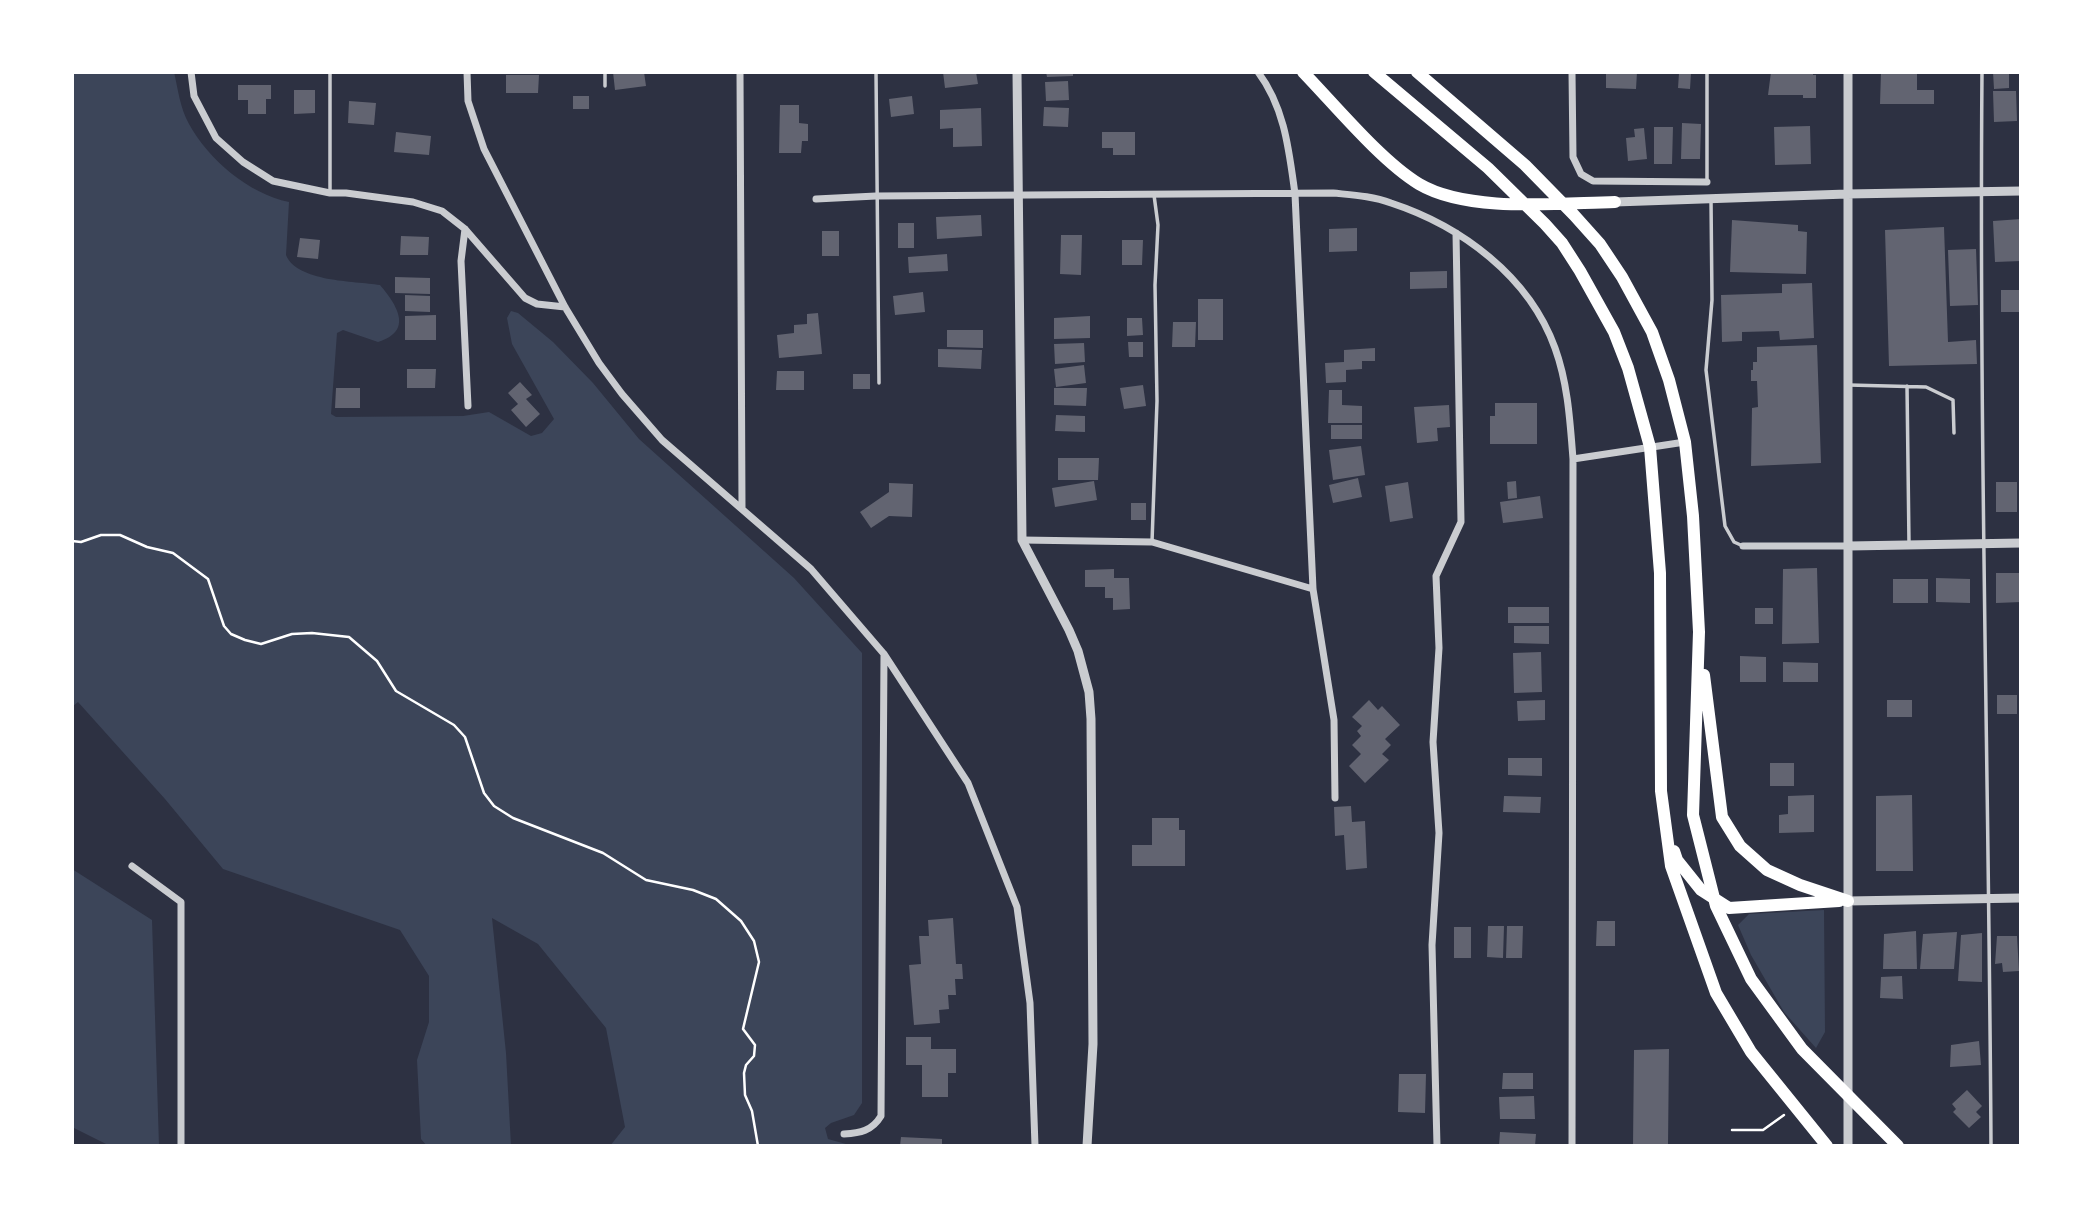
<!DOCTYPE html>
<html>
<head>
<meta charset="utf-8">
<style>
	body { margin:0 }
	#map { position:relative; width:2093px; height:1218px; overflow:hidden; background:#2d3142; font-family:Inter,sans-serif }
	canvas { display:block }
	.frame { position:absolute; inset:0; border:74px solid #fff; pointer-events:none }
</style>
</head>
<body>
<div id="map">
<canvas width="2093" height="1218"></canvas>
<div class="frame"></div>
</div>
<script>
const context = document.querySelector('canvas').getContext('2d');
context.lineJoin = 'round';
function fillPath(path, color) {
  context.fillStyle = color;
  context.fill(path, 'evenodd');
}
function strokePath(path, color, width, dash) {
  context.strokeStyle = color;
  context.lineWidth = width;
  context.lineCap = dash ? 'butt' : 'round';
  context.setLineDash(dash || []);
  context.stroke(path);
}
const green = new Path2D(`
	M72,72H174C178,89 180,108 189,124C208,159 249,194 289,202L286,255C297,282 354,281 380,285C397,305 414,331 378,342L343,330L337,333L331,414L336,417L463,416L489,412L531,436L542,433L554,419L512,344L507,318L511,311L518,313L553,342L593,383L639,439L794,578L862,653V1103L854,1115L831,1123L825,1128L828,1139L853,1146H610L625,1127L606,1028L538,944L492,918L506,1053L511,1146H427L421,1139L417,1060L429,1022V976L400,930L223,869L165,799L78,702L72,707Z
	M72,869L152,920L159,1146H110L72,1127Z
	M1824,910L1825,1032L1816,1048L1784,1012L1751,955L1738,925L1749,914Z`);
const building = new Path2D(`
	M613,72H644L646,86L615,90Z
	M943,72H976L978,84L945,88Z
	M1046,72H1073V76L1047,77Z
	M1606,72H1637L1636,89L1606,88Z
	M1771,72H1813V75H1816V98H1803V95H1768Z
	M1881,72H1917V90H1934V104H1880Z
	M1993,72H2009V88L1994,89Z
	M1679,73H1691L1690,89L1678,88Z
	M506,75H539L538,93H506Z
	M1068,81L1069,100L1046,101L1045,82Z
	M238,85H271V99H266V114H248V100H238Z
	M294,90H315V113L294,114Z
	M1993,91H2016L2017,121L1994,122Z
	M573,96H589V109H573Z
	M912,96L914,114L891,117L889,99Z
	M349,101L376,103L374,125L348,123Z
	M780,105H799V123L808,124V141H802L801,153H779Z
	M1044,107L1069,108L1068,127L1043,126Z
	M981,108L982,146L953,147V128L940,129V110Z
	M1682,123L1701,124L1700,159H1681Z
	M1810,126L1811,164L1775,165L1774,127Z
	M1654,127H1673L1672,164H1654Z
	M1644,128L1647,159L1628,161L1626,138L1635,137L1634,129Z
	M396,132L431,136L429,155L394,152Z
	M1102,132H1135V155H1113V148H1102Z
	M981,215L982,236L937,239L936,217Z
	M2021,219V261L1995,262L1993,221Z
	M1732,220L1798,225V231L1807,232L1806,274L1730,272Z
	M898,223H914V248H898Z
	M1944,227L1948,342L1976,340L1977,364L1889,366L1885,230Z
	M1357,228V251L1329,252V229Z
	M822,231H839V256H822Z
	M1061,235H1082L1081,275L1060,274Z
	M401,236L429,237L428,255H400Z
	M300,238L320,240L318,259L297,257Z
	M1122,240H1143L1142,265H1122Z
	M1976,249L1978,305L1950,306L1948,250Z
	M947,254L948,271L909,273L908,257Z
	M1447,271V288L1410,289V272Z
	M395,277L430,278V294L395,293Z
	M1812,283L1814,338L1780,340L1779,331L1742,332V341L1722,342L1721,295L1782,293V284Z
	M2001,290H2021V312H2001Z
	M923,292L925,312L895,315L893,296Z
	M405,295L430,296V312L405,311Z
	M1198,299H1223V340H1198Z
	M818,313L822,354L779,358L777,335L794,333V325L807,324V314Z
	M436,315V340H405V316Z
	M1090,316V338L1054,339V318Z
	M1127,318H1142L1143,335L1127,336Z
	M1173,322H1196L1195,347H1172Z
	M947,330H983V348L947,347Z
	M1128,342H1143V357H1129Z
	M1084,343L1085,362L1055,364L1054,344Z
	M1817,345L1821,463L1751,466L1752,408L1758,407L1757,381H1751V370H1753V362H1757V347Z
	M1375,348V361H1362V369L1346,370V382L1326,383L1325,363L1344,362V350Z
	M938,349L982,350L981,369L938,367Z
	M1084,365L1086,383L1056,387L1054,369Z
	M407,369H436L435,388H407Z
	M777,371H804V390H776Z
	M853,374H870V389H853Z
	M520,382L532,395L526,399L540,414L526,427L511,410L518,404L508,393Z
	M1143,385L1146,406L1124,409L1120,388Z
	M336,388H360V408H335Z
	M1054,388H1087L1086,406L1054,405Z
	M1329,390H1342V405L1362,406V423H1328Z
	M1495,403H1537V444H1490V416H1495Z
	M1449,405L1450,427L1437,428L1438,441L1417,443L1414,407Z
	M1056,415L1085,416V432L1055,431Z
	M1331,425H1362V439H1331Z
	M1361,446L1365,475L1333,480L1329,450Z
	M1058,458H1099L1098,480H1058Z
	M1358,478L1362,497L1333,503L1329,485Z
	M1094,481L1097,500L1055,507L1052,488Z
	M1516,481L1517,498L1508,499L1507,482Z
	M1408,482L1413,518L1390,522L1385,486Z
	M1996,482H2017V512H1996Z
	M889,483L913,484L912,517L889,516L871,528L860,512L889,492Z
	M1540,496L1543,518L1503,523L1500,502Z
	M1131,503H1146V520H1131Z
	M1817,568L1819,643L1782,644L1783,569Z
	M1114,569V578H1129L1130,609L1113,610V598H1105V587H1085V570Z
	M1996,573H2021V602L1996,603Z
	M1936,578L1970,579V603L1936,602Z
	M1893,579H1928V603H1893Z
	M1508,607H1549V623H1508Z
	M1755,608H1773V624H1755Z
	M1514,626H1549V644L1514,643Z
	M1541,652L1542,692L1514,693L1513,653Z
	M1740,656L1766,657V682H1740Z
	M1783,662L1818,663V682H1783Z
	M1997,695H2017V714H1997Z
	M1369,700L1378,710L1382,706L1400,725L1385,739L1391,745L1382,754L1389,760L1365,783L1349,766L1361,754L1352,745L1361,736L1357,731L1362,726L1352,717Z
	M1545,700V720L1518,721L1517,701Z
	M1887,700H1912V717H1887Z
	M1508,758H1542V776L1508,775Z
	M1770,763H1794V786H1770Z
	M1814,795V832L1779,833V815L1788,814V796Z
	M1912,795L1913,871H1876V796Z
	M1504,796L1541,797L1540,813L1503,812Z
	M1351,806L1352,822L1365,821L1367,868L1346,870L1344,835L1335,836L1334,807Z
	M1152,818H1179V830H1185V866H1132V845H1152Z
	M953,918L956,964H962L963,979H955L956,995H948L949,1009L939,1010L940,1023L914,1025L909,965L921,964L919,936H929L928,920Z
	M1597,921H1615V946H1596Z
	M1488,926H1504L1503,958L1487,957Z
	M1507,926H1523L1522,958H1506Z
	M1454,927H1471V958H1454Z
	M1916,931L1917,969H1883L1884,934Z
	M1957,932L1954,969H1920L1923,934Z
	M1982,933V982L1958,981L1961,935Z
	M1997,936H2017L2019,971L2003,972L2002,963L1995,964Z
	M1902,976L1903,999L1880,998L1881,977Z
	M906,1037H931V1049H956V1073H948V1097H922V1065H906Z
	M1979,1041L1981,1065L1950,1067L1951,1045Z
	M1669,1049L1668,1146H1633L1634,1050Z
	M1503,1073H1533V1089H1502Z
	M1399,1074H1426L1425,1113L1398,1112Z
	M1967,1090L1982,1106L1976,1112L1981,1117L1969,1128L1953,1112L1956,1109L1952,1104Z
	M1534,1096L1535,1119H1500L1499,1097Z
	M1500,1132L1536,1134L1535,1146H1499Z
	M901,1137L942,1139V1146H900Z`);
const path = new Path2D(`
	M72,541L81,542L101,535H120L147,547L173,553L208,579L224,626L231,634L245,640L261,644L292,634L312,633L349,637L377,661L396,691L454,725L465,737L484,793L494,806L513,818L603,853L646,880L693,890L716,899L741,921L754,941L759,962L743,1029L755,1045L754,1056L746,1065L744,1073L745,1095L752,1111L758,1146
	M1732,1130H1763L1784,1115`);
const service = new Path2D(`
	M330,72V191
	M605,72V86
	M876,72L879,383
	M1707,72V182
	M1982,72C1979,430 1989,788 1991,1146
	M1711,200L1712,300L1706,370L1725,526L1734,542L1743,546
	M1849,385L1926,387L1953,400L1954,433
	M1907,386L1909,543
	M1152,542L1157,401L1155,285L1158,225L1154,195`);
const minor = new Path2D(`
	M191,72L194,96L216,138L243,162L273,181L330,193H346L413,202L442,211L465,229L525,298L537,304L565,307
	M467,72L468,101L484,149L565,307L599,363L622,394L662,440L811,569L884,654L968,783L1017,907L1030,1003L1035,1146
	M740,72L742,507
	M1258,72C1285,108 1289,151 1295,194L1313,589L1334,720L1335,798
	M1572,72L1573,157L1581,174L1593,181L1707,182
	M816,199L876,196L1333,193C1352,195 1372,196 1391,203C1461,226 1529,276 1555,348C1568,384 1570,421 1573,459L1572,1146
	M465,229L461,261L468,406
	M1573,459L1685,442
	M1022,540L1152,542L1313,589
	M1743,546H1849
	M132,866L181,902V1146
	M844,1134C860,1133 872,1131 881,1116L884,654
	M1437,1146L1432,945L1439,833L1433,742L1439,648L1436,576L1461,522L1456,233`);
const tertiary = new Path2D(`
	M1017,72L1022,540L1069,630L1078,651L1089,692L1091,719L1093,1044L1087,1146
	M1848,72V1146
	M1615,202L1847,194L2021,191
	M1849,546L2021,543
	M1848,901L2021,898`);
const trunk = new Path2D(`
	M1303,72C1335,105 1381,161 1419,184C1468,213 1559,203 1615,202
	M1374,72L1488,168L1545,224L1562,243L1580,271L1614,332L1628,368L1650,447L1660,573L1661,791L1671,866L1716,993L1751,1052L1827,1146
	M1417,72L1525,165L1574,215L1600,244L1622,277L1652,332L1669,380L1685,442L1693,516L1699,632L1693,815L1716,906L1751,979L1802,1049L1898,1146
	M1704,675L1722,817L1740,846L1767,870L1800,885L1848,901
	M1674,851L1677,860L1701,890L1729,908L1839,901`);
fillPath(green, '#3c4559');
fillPath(building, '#626471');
strokePath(path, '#fff', 2.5);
strokePath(service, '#caccd0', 3.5);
strokePath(minor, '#caccd0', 7);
strokePath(tertiary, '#caccd0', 9);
strokePath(trunk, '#fff', 12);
</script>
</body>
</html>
